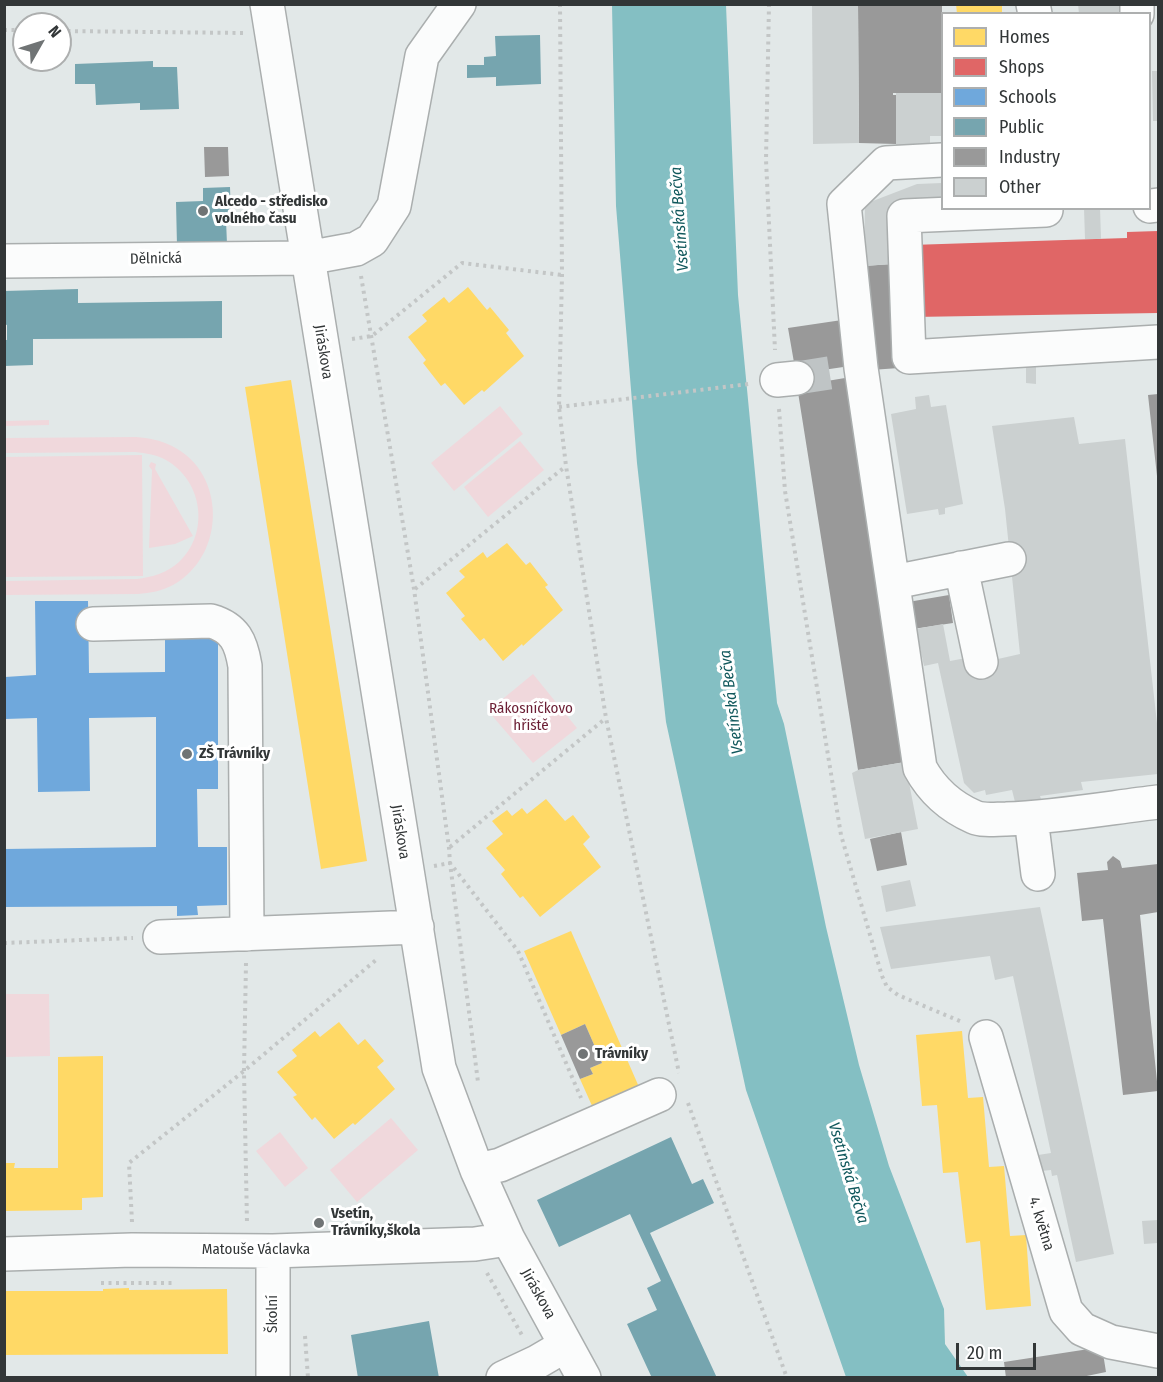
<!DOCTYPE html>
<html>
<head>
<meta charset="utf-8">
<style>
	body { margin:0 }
	#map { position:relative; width:1163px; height:1382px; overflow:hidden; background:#e2e8e8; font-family:"Fira Sans Condensed",sans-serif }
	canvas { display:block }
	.frame { position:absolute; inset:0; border:6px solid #323637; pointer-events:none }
	.legend { position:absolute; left:941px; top:12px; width:210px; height:198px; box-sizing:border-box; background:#fff; border:2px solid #adafaf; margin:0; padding:8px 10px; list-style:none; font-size:18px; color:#323637 }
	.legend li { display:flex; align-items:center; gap:12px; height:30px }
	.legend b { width:30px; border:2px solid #adafaf }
	.north { position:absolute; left:12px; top:12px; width:60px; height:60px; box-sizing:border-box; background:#fff; border:2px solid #adafaf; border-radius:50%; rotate:51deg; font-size:16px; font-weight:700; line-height:24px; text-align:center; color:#323637 }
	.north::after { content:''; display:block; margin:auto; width:21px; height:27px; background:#707475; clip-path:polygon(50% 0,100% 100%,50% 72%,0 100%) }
	.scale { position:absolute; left:956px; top:1343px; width:80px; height:27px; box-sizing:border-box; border:3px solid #323637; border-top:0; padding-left:8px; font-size:18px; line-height:21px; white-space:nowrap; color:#323637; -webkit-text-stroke:4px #fff; paint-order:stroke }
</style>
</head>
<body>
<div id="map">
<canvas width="1163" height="1382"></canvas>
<div class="frame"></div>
<ul class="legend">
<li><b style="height:16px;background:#ffd966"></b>Homes</li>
<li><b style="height:16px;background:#e06666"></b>Shops</li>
<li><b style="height:16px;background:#6fa8dc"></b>Schools</li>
<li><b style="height:16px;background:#76a5af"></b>Public</li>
<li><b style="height:16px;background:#999"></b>Industry</li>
<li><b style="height:16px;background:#cbd0d0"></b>Other</li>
</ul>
<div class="north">N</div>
<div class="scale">20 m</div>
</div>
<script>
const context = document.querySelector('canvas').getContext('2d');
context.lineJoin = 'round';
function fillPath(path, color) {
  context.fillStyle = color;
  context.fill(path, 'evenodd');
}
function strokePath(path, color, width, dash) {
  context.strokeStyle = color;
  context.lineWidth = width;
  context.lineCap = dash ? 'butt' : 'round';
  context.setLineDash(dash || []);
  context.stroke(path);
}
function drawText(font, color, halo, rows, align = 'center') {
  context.font = font + ' "Fira Sans Condensed",sans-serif';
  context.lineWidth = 6;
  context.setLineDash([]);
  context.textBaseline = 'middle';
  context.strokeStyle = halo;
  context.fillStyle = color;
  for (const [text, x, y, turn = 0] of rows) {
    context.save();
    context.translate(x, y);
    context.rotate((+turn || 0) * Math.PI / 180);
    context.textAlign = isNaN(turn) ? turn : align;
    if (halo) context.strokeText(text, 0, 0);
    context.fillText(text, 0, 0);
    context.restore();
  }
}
const green = new Path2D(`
	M500,406L523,434L454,491L431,463Z
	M49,420V425L5,426V421Z
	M136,437C149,438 160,440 172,446C227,473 226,556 173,585C162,591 150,593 138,594L5,595V581L137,579C152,577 167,573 179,562C210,533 203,481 166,460C157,455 146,453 135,452L5,453V438Z
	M520,441L544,470L488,517L464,487Z
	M142,455L143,576L5,577V457Z
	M151,462L156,464L155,469L193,536L175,544L149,548L152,470L149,466Z
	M533,674L577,728L533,763L488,711Z
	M5,994H49L50,1056L5,1057Z
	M391,1118L418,1150L357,1202L330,1170Z
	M280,1132L308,1168L285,1187L256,1151Z`);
const water = new Path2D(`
	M612,5H726L738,295L777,703L784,724L826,927L859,1065L889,1166L944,1309L945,1344L968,1377H846L746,1090L666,722L637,463L616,206Z`);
const homes = new Path2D(`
	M956,4H1002V14H957Z
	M468,287L487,310L490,307L509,330L506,333L524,356L484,392L482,390L464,405L445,383L441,386L423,363L426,360L408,337L427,321L422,315L444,297L449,303Z
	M291,380L367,861L321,869L245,387Z
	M507,543L526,565L530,562L548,585L545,587L563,610L523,646L522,644L503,661L484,638L480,641L461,619L465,616L446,593L465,577L459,571L483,552L487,558Z
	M546,799L565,821L573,815L590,837L583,844L601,867L540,917L523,896L520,898L501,874L505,870L486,848L503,834L492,821L507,810L512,816L522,808L527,814Z
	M571,931L639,1087L593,1108L580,1079L593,1074L590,1068L602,1063L585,1024L561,1035L524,951Z
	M339,1022L358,1045L365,1039L384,1061L377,1067L395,1089L355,1125L353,1123L334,1139L315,1117L312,1120L293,1097L297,1095L277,1072L297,1056L292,1050L315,1031L320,1037Z
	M962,1031L968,1098L983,1097L989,1167L1004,1166L1010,1236L1026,1235L1031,1306L986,1310L980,1241L966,1243L958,1172L943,1173L937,1105L922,1106L916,1035Z
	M103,1056V1197L82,1198V1210L4,1211V1163H15L14,1168H58V1057Z
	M129,1288V1290L227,1289L228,1354L4,1355V1291H103V1289Z`);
const shops = new Path2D(`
	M1158,231V313L913,317L911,245L1127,238V232Z`);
const schools = new Path2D(`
	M35,601H88L89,673L165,672V633H218V789H197L198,847H227V905L197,906L198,915L177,916V906L4,907V849L156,847V717L89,718L90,791L38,792L37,718L5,719V677L36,675Z`);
const public = new Path2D(`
	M540,35L541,84L496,86V77L467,78V65H484V57L496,56L495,36Z
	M153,61V67H177L179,109L140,110V103L96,105L95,84H75V64Z
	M230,187L231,220H226L227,244L177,246L176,202L203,201V188Z
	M78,289V303L222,301V338L33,339V365L4,366V340H7V325L4,324V291Z
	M671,1137L692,1184L703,1179L714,1203L650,1233L717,1378H652L627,1324L657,1310L647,1288L661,1281L630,1214L559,1247L537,1200Z
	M429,1321L439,1378H358L351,1335Z`);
const industry = new Path2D(`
	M858,5H942V93H893V95H896V144L859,143Z
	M204,147H228L229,176L205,177Z
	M892,264L899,368L871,370L864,266Z
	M842,320L850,366L796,374L788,328Z
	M851,377L911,761L858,770L797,386Z
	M1158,394V475L1157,476L1148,395Z
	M949,595L953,623L913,629L908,602Z
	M901,832L907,865L877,871L870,839Z
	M1113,856L1120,861L1122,868L1158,864V912L1140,915L1158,1091L1123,1095L1103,919L1082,921L1077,873L1108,870L1107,862Z
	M585,1024L602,1063L590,1068L593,1074L580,1079L561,1035Z
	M1102,1347L1106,1372L1077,1378H1006L1004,1362Z`);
const building = new Path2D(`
	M812,4H858L859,143L813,144Z
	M1078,4H1128V14H1079Z
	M1152,71H1158V121H1153Z
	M896,93H942V136H930V151H896Z
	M942,183V207L892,264L864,266L865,204L917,184Z
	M1084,208H1100L1101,239H1085Z
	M1026,367H1036V384L1026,383Z
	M929,395L931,407L946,405L963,504L945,508V514L939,515L938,509L907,514L891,414L916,409L915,397Z
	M1074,417L1079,444L1125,439L1158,732V774L1081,782L1083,790L1040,796L1042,802L1016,806L1012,790L986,795L985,790L974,793L964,783L938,663L924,666L916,629L943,624L950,661L966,658L967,666L1020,654L1005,509L992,426Z
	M905,762L918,829L865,839L852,773L858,770Z
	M910,880L916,906L886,912L881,886Z
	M1040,907L1114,1254L1076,1262L1057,1175L1052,1176L1051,1170L1041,1171L1038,1155L1051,1153L1013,976L995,980L990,956L891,969L880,927Z
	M1158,1220V1243L1144,1244L1142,1221Z`);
const minorTunnel = new Path2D(`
	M797,378L848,370`);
const path = new Path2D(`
	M560,4L562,275L559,407L566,466L606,718L679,1073
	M769,4L766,160L775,350
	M4,30H24
	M60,31L244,33
	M361,276L414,589L449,848L450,863L478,1082
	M352,339L372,336L462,263L562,275
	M559,407L749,384
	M779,409L785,491L841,835L882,976L887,987L898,995L962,1022
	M415,589L566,466
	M450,847L606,718
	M434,866L450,863L518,951L581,1098
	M4,943L133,938
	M246,963L244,1071L247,1223
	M688,1103L787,1378
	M132,1222L129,1163L244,1071L376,960
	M487,1273L523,1337
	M101,1283H175
	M305,1336L308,1378`);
const minor = new Path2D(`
	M267,4L439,1068L477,1170L508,1239L584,1378
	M1033,4L1035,14
	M1137,4V14
	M942,160L886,163L844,204L861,368L920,768C932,790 951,807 974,817C983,821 996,819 1006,819C1057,817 1108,808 1158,802
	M1150,206L1158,205
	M1046,210L904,216L909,357L1158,342
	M4,261L307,258L356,249L372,240L394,206L422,56L459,4
	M777,380L797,378
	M961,568L981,662
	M894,582L1009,559
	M93,624L211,621C235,628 241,642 245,666L247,934
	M1031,818L1038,874
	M160,937L417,927
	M986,1037L1066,1311L1082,1329L1111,1342L1158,1351
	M477,1170L500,1165L659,1095
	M4,1254L132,1250L273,1251L475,1244L508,1239
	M273,1378V1251
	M503,1378L537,1362L566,1345`);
const markers = [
	[203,211,6,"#707475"],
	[187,754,6,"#707475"],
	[583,1054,6,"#707475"],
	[319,1223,6,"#707475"]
];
const poiNames = [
	["Alcedo - středisko",215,202],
	["volného času",215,219],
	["ZŠ Trávníky",199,754],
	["Trávníky",595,1054],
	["Vsetín,",331,1214],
	["Trávníky,škola",331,1231]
];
const streetNames = [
	["Dělnická",156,259,-1],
	["Jiráskova",323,352,81],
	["Jiráskova",400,832,81],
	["4. května",1041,1224,73],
	["Matouše Václavka",256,1250],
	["Jiráskova",538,1294,61],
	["Školní",273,1314,-90]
];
const parkNames = [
	["Rákosníčkovo",531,709],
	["hřiště",531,726]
];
const waterNames = [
	["Vsetínská Bečva",680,219,-94],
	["Vsetínská Bečva",732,702,-97],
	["Vsetínská Bečva",848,1173,73]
];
fillPath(green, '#f0d8dc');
fillPath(water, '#84bfc3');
fillPath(homes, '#ffd966');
fillPath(shops, '#e06666');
fillPath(schools, '#6fa8dc');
fillPath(public, '#76a5af');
fillPath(industry, '#999');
fillPath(building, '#cbd0d0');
strokePath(minorTunnel, '#bfc4c5', 33, [33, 16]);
strokePath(minor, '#aaaeae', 36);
strokePath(path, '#c3c6c6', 4, [3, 4.5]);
strokePath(minor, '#fbfcfc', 33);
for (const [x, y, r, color] of markers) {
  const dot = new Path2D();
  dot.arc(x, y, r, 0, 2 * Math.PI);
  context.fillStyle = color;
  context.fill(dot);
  strokePath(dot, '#fff', 2);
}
drawText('bold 15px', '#323637', '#fff', poiNames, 'left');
drawText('15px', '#323637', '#fff', streetNames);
drawText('15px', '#6b1e34', '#fff', parkNames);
drawText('italic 16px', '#10585c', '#fff', waterNames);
</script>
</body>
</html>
